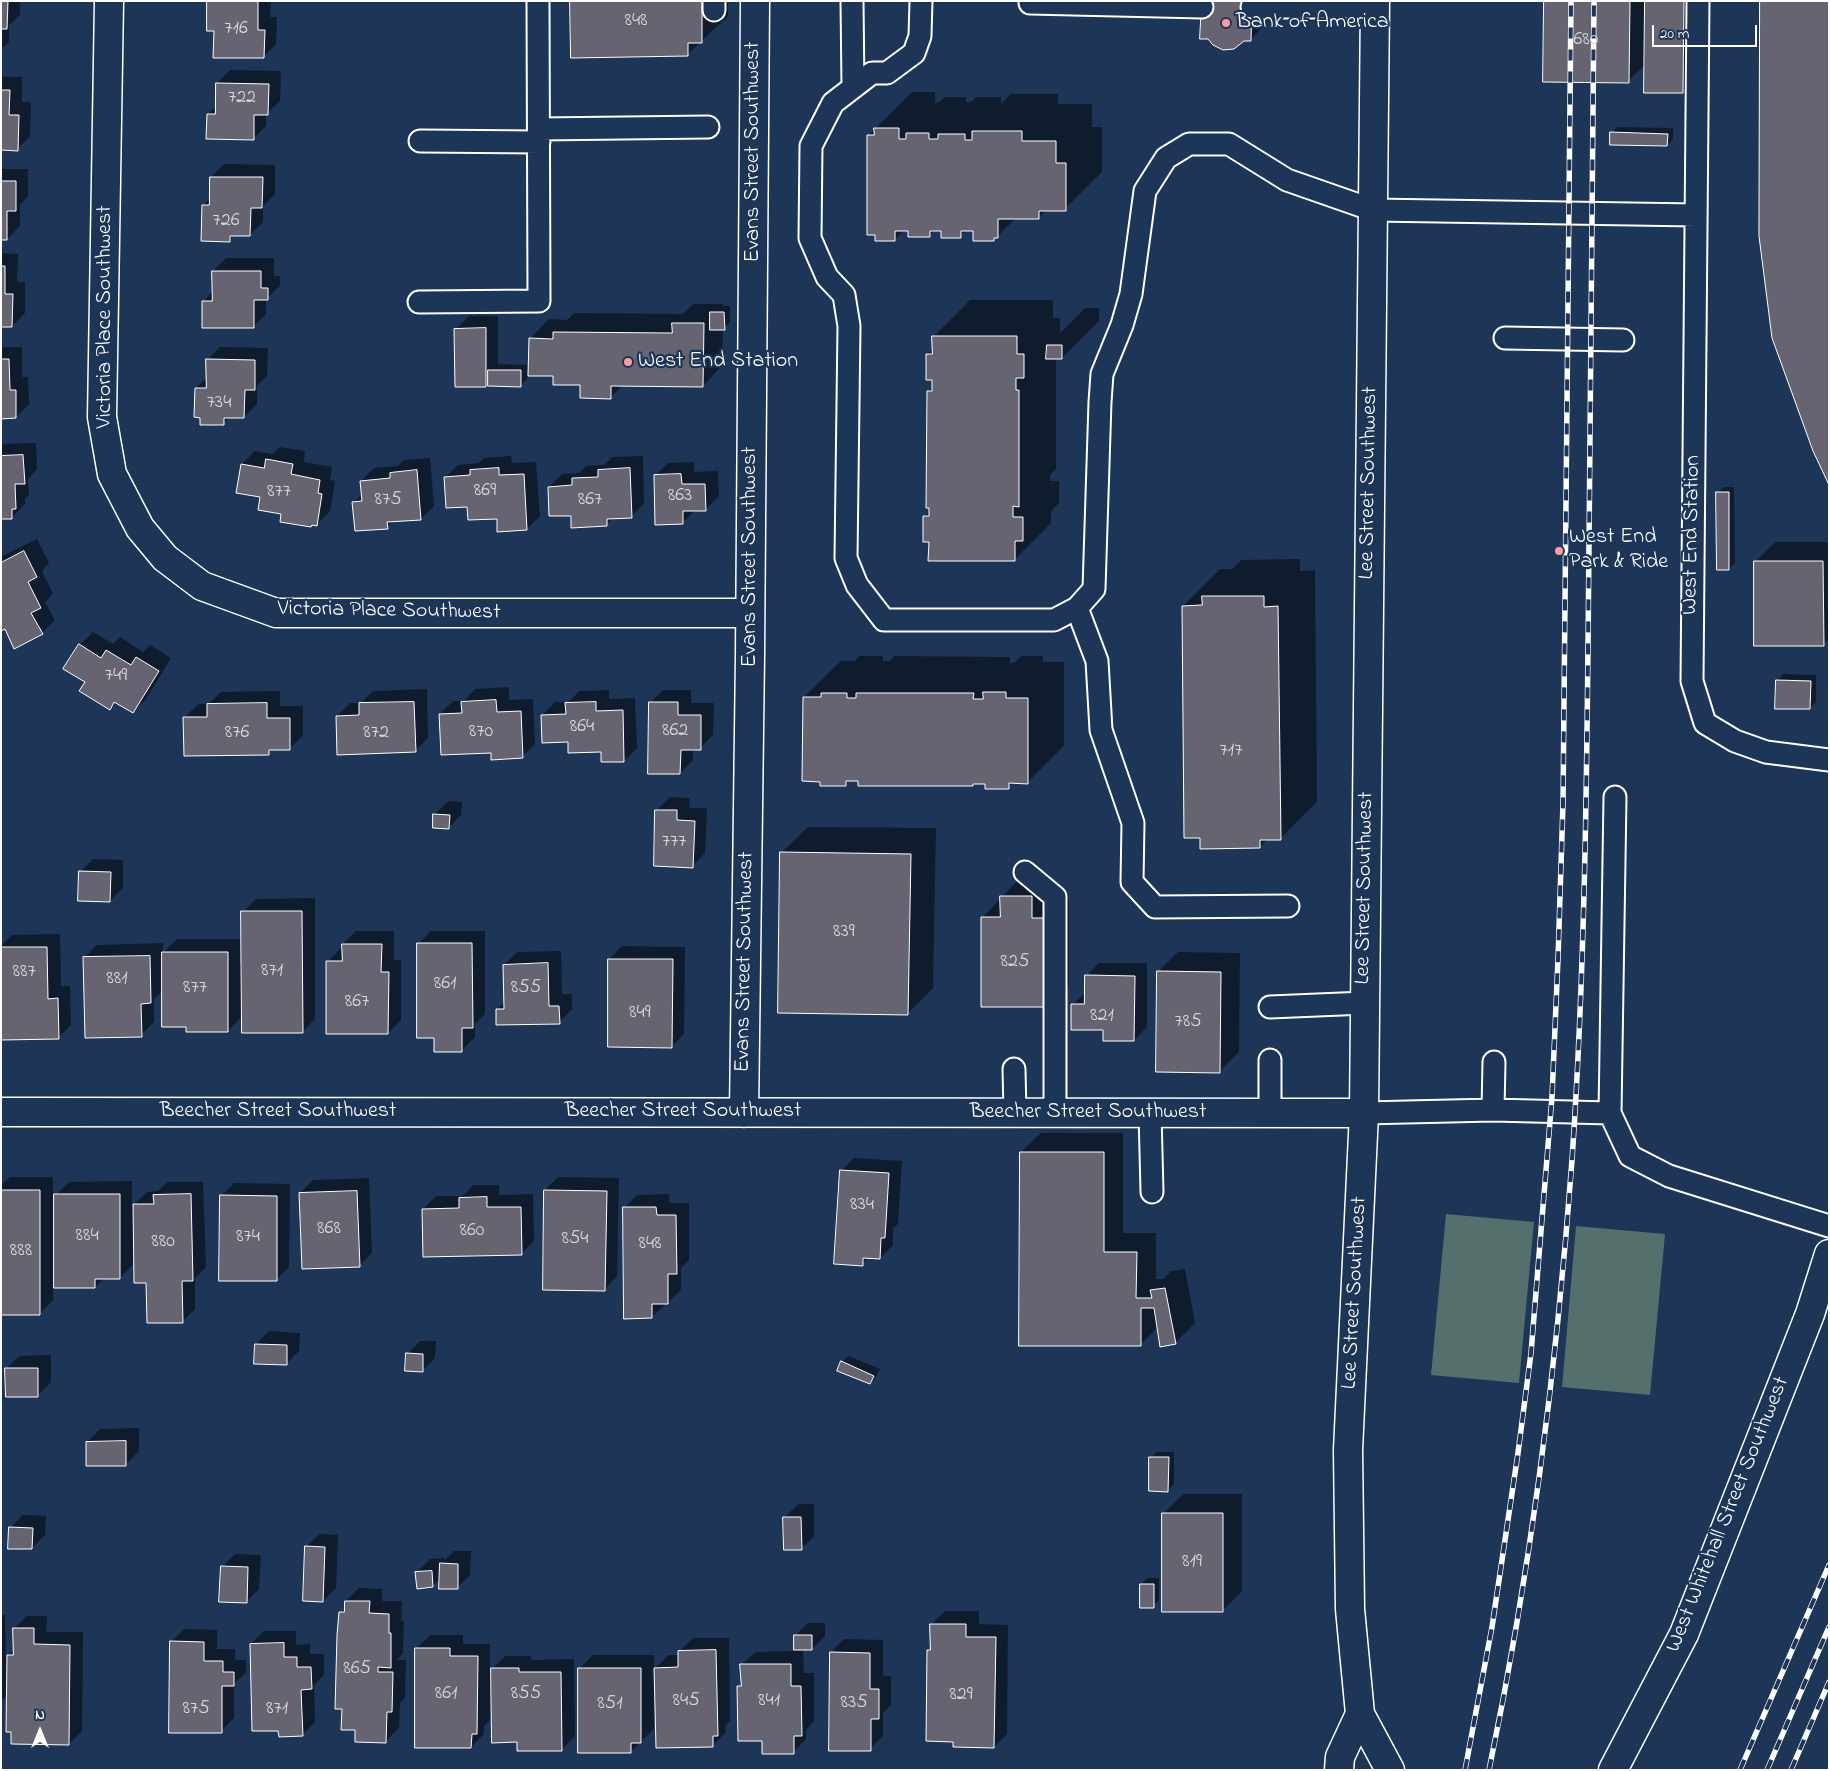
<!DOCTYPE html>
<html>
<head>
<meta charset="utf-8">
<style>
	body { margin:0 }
	#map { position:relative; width:1830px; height:1771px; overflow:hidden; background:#1d3557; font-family:"Indie Flower",sans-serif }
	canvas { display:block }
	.frame { position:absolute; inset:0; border:2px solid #fff; pointer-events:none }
	.north { position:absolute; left:15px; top:1706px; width:50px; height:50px; -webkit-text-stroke:4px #1d3557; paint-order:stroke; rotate:0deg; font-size:14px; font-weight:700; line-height:20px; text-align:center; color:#fff }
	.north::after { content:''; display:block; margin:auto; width:18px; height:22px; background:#fff; clip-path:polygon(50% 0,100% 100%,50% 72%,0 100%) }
	.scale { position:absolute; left:1652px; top:25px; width:105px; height:22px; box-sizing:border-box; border:2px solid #fff; border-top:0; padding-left:6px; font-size:15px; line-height:18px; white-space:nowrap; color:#fff; -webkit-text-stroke:4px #1d3557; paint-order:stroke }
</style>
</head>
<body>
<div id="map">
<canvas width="1830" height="1771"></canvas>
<div class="frame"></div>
<div class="north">N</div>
<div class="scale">20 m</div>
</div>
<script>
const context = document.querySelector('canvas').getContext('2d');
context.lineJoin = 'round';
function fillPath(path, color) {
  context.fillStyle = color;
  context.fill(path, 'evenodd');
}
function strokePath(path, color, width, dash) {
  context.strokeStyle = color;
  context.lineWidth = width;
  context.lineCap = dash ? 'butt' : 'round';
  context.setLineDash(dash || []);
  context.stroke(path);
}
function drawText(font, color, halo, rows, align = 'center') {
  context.font = font + ' "Indie Flower",sans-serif';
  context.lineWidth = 4.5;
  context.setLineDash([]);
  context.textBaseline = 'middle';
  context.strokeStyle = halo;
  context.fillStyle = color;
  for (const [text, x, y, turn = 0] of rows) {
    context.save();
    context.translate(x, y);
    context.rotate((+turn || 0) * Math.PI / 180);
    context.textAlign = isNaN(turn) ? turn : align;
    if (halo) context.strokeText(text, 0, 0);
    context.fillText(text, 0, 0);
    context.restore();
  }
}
const green = new Path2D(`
	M1446,1214L1534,1222L1519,1383L1431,1375Z
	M1576,1226L1665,1234L1650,1395L1562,1387Z`);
const shadow = new Path2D(`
	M1,1H20V15L9,25V42L1,49Z
	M208,1H271L270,17H277L276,44L263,57L215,30Z
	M572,1H728V16L687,55Z
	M1203,1H1271L1270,20L1251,39Z
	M1545,1H1709L1708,66L1682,92L1646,64L1628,81Z
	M230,70L281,71L280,101L266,114V126L253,139L208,114L216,106L217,83Z
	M1,77H22V102H31L30,136L17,149H1Z
	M912,92H935V103H938L945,97H966V102H971L976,97H1001V104L1011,94H1058V104H1092V127H1102V172L1065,209H1047L1039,218H1016L994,240L974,229H967L960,236L942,230H935L929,236L904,230L895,239L869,135Z
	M1618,127L1673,128V139L1667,145L1611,133Z
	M224,164L275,165V194L263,206V222L250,235H234L229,240L203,205L211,198V177Z
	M1,169H28V196L20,205V226L7,239H1Z
	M1,253L18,254L17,282H25V313L12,326L1,325Z
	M226,258H274V276H280V286L266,299V314L253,327L204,301L213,291V271Z
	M970,300H1053V318H1060V333L1085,308H1099V321L1062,358H1056V469L1050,475V481H1059V503L1051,511V523L1014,560L930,540L924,517L931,510L928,391L934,386L927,354L933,349V337Z
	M693,304H723V306H730V322L723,329L722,366L703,386L623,385L610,398L581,384L555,375L530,339L549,319L567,320L574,313L683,314Z
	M469,316H498V364L527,365V379L521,385L490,381L486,385L456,329Z
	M1,347H22V377H28L29,404L16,417H1Z
	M220,347L268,348L267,376L257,386V404L244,417H230L223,424L196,388L207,377V360Z
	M36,443L37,469L28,479L29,495L25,499V504L12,517L1,518V444Z
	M280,447L305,451L304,462L332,467L330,480L335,481L330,511L317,524L283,513L261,496L242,464L255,451L272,454Z
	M511,456L512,463L536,462L540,516L527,529L468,506L445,478L458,465L479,463L484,458Z
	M643,456L644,503L632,516L614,517L606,525L572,514L549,487L562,474L579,473L586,466L604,465L612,457Z
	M430,458L434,506L421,519L394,520L387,527L354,502L362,494L361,481L374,468L398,466L404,460Z
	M694,462V472L718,471L719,496L706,509L696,510L682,523L655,476L668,463Z
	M1724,487H1734L1735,563L1729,569L1717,493Z
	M37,539L49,563L42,571L53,594L45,602L55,620L42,633L5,627L1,629V557Z
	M1775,542H1829V639L1823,644L1755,562Z
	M1300,559V571L1315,570L1317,802L1280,839H1268L1259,847L1201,837L1183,606L1220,569H1232L1241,560Z
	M93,632L113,644L120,637L143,652L150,645L171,658L146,699L133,712L116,701L109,708L86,682L80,645Z
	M859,656H883V661H890L894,656L1010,657V663H1014L1021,656H1043V662H1064V746L1027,783L1014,782L1008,788L986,783H975L973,785L859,779H851L846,785L804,697L841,661H855Z
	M1783,674L1816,675V702L1810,708L1777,681Z
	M509,687V700L533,699L535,744L522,757L492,752L440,714L453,701H464L475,689Z
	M427,689L428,738L415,751L337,716L350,703H361L373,691Z
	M609,690V699L635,698L637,748L624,761L602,751L569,741L542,715L555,702H569L579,691Z
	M663,690H691V703H714L713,735L700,748H693V760L680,773L650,703Z
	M280,691V706H303V735L290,748L273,749L268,754L185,717L198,704H209L221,692Z
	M670,797L690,798L689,808H707L705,853L692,866L657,810Z
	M448,801L462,802L461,815L448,828L435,814Z
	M808,827L936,828L933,988L907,1014L782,852Z
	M93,859L123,860V888L110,901L80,872Z
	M1021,877H1051V899H1069V986L1049,1006L982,918Z
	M315,898V1019L302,1032L243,1015L228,1031L187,1025L164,989L154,999V1022L141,1035L84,958L97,945L163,943V953L177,939H240V963H243V912L256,899Z
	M356,931H394V960H401V1020L388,1033L328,961L341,948H343V944Z
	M431,931H485V1014L475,1024V1037L462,1050L435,1037L418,944Z
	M60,934L61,986H70L71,1025L58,1038L1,1039V946L12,935Z
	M622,946L685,947L684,1034L671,1047L609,959Z
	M561,951L562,994H572V1009L559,1022L497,1010L505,1001L504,965L517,952Z
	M1178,952L1240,953L1239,1052L1219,1072L1158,972Z
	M1099,963H1147V1027L1134,1040L1104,1028L1072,1005L1086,992V976Z
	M1041,1133H1123V1233H1156V1279H1163L1171,1271L1185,1269L1195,1323L1175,1343L1158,1327L1140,1345L1021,1152Z
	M854,1158L902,1161L898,1224L893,1228V1245L880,1258L869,1257L862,1264L841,1171Z
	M10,1177H53V1300L40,1313H1V1185Z
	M558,1177L619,1178L617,1276L604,1290L545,1190Z
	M369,1178L372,1253L359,1266L300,1193L313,1180Z
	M132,1181V1206L147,1192L158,1191L167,1182H203L206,1267L195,1278V1309L182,1322L147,1281L135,1262L120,1278H104L95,1287L56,1195L69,1182Z
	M234,1183L290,1184L289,1267L276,1280L221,1196Z
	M473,1185H499V1195L533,1194L534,1241L521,1254L423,1209L436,1196H463Z
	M669,1194L670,1203H689V1260L681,1268V1290L652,1317L624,1208L637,1195Z
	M269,1331L300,1333L299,1351L286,1364L256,1344Z
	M420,1341H436L435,1358L422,1371L407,1354Z
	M51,1355V1382L38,1395L6,1369L19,1356Z
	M848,1356L880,1369L876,1377L870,1383L842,1362Z
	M139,1428V1451L126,1464L87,1442L100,1429Z
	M1157,1452H1174V1484L1168,1491L1150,1458Z
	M1183,1494H1242V1591L1223,1610L1163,1514Z
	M798,1504H814V1536L801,1549L785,1517Z
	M23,1515L46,1516L45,1535L32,1548L10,1528Z
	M319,1534L338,1535L336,1588L323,1601L306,1547Z
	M454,1551H471L470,1575L457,1588L441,1578L432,1586L417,1572L430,1559L444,1558L445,1560Z
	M235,1554L261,1555L259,1589L246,1602L222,1567Z
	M1147,1578H1159V1600L1153,1606L1141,1585Z
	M359,1588L382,1589V1601H402L401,1621H404L403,1653L397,1660H406L405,1698L400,1703L399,1728L386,1741L356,1728L343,1707L340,1613L346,1607V1601Z
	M945,1611H979V1624L1008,1625L1007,1734L994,1747L929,1651L931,1648L932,1624Z
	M1,1615H5L6,1658L14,1650V1628L27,1616H47L46,1632H83L82,1731L69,1744L8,1695L1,1701Z
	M808,1623H825V1636L812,1649H803L804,1673H814V1721L806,1730V1739L793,1752L763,1740L738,1687L742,1683V1665L755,1652L795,1651V1636Z
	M184,1629L217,1630V1649H235V1660H246V1672L234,1684V1718L221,1731L171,1642Z
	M264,1631H296V1645L310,1644V1654H324V1675L314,1685L315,1722L302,1735L251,1644Z
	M430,1635H463V1644H490V1671L505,1656H531V1660L574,1659L575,1736L562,1749L519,1741L492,1682H490V1720L484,1726V1734L471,1747L417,1648Z
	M693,1638H729L730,1721L725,1726L726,1732L713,1745L656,1704H654V1728L631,1752L580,1668L593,1655H654V1670L668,1655H680V1651Z
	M844,1639L883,1640V1676H891V1705L883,1713V1736L870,1749L831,1652Z`);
const building = new Path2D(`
	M1,1H8L7,29H1Z
	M207,1H258V30H265L264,58H213L214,31H207Z
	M570,1H702V43H688V56L571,58Z
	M1202,1H1252L1251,41H1244L1234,49L1223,50L1213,45L1208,39H1200Z
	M1544,1H1630L1629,83L1543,82Z
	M1645,1H1684L1683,93H1644Z
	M1760,1H1829V485L1813,451L1772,338L1759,236Z
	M216,83L269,84L268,115H254V140L206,139L207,114H215Z
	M1,90H10L9,115H19L18,151L1,150Z
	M874,128H899V139H906V133H929V139H938V134H965V140H972V131H1022V141H1056V163H1066V211H1039V219H998V238H994V241H973V231H961V238H941V231H930V237H908V231H895V241H875V235H867V135H874Z
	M1610,132L1668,134L1667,146L1610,145Z
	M210,177H263L262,208H251L250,236H230V242L201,241L202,205H209Z
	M1,181H16V211H7V240H1Z
	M1,266H5V294H13L12,327H1Z
	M212,271H261V288H268V300H254V328H202V301H212Z
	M710,312H724L725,330H710Z
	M672,323H704L703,387L611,386V399L580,398V385H553V376H528L529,338L553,339V332L672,333Z
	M486,328V387H455L454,329Z
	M932,336H1017V354H1024V378H1016V390H1019V507L1013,506V517H1023V541H1015V561H928L929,542H923V516H929V508H926L927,391H932V380H926V354H932Z
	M1047,345H1062V359H1046Z
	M1,359H9L10,390H16V418L1,419Z
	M206,359L255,360V390H245L244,418H224V425H200V418L194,417L195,388H206Z
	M488,370H521V387L488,386Z
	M23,455L25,484H15L16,509H12V519H1V456Z
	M266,459L293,464L291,474L320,480L318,493L322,494L317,526L312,525L311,527L280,522L281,514L258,510L260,497L236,493L241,464L264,468Z
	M499,468V475L524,474L527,530L497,532V519L468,520L467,507L446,508L444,477L470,475V470Z
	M630,468L632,518L607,519V526L571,528V516H549L548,487L572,485V478L598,477V470Z
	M417,470L421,520L387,522L388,529L355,531L352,502L362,501L360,481L390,478V473Z
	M681,474L682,484H705L706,511H683V524L655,525L654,475Z
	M1716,492H1729V570H1717Z
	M24,551L37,577L28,582L41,608L31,613L43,634L14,649L5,629L1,631V563Z
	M1754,561H1823L1824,646H1754Z
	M1202,596H1264V607L1278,606L1281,840H1260V848L1200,849V838H1184L1182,606L1202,605Z
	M79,644L101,658L106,650L131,665L136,657L159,671L133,713L114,702L110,710L79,691L85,682L63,669Z
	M1776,680L1811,681L1810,709H1775Z
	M983,692H1006V698H1028V784L1009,783V789H985V784H973V786H858V781H846V786H820V782L802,781L803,697H821V693H847V698H856V693H974L973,699H983Z
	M496,700L497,712L521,711L523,758L491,760V753L441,755L439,714L462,713L461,702Z
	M414,702L416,752L337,755L336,716L359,715V703Z
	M596,702V711L623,710L624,762H601V752L568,753V742L542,743L541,715L566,714L565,703Z
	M649,702H678V715H701V750H681L680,774H648Z
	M267,703V718H290V750H269V755L184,756L183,717H207V704Z
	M655,810H677V820L695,821L693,868L654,866Z
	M433,814L450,815L449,829L433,828Z
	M780,852L911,854L908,1015L778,1013Z
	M79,871L111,872L110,902L78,901Z
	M1000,896H1032V918H1050V1007H981V917H1000Z
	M241,911H302L303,1033H242Z
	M417,943H472L473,1028H462V1052H434V1038H417Z
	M342,944H382L381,972H389L388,1034H326V961H342Z
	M1,947H47L48,999L58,998L59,1039L1,1040Z
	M162,952H228V1032H186V1027H162Z
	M150,956L151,1003L141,1004L142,1037L85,1038L83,957Z
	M608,959H673L672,1048L608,1047Z
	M548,963L549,1006H559L560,1024L496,1025V1009H504L503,965Z
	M1157,971L1221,972L1220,1073L1156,1072Z
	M1085,975L1135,976L1134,1041H1103V1030H1071V1004H1084Z
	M1020,1152H1104V1252H1137L1136,1298H1152L1150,1290L1165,1288L1176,1344L1160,1347L1154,1308H1141V1346H1019Z
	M840,1170L889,1173L885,1238H881L880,1259L863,1258V1266L834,1264Z
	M1,1190H40V1315H1Z
	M544,1190L607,1191L605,1291L543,1290Z
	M357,1191L360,1267L302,1269L299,1193Z
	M54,1194H120V1279H95V1288H54Z
	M191,1194L193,1281H182L183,1323H147L146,1283H134L133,1204H154L153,1195Z
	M220,1195L277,1196V1281H219Z
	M487,1197V1207H521L522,1255L423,1257L422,1209L459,1208V1198Z
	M623,1207H656L657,1215H676L677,1274H668V1304H652V1318L624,1319Z
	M255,1344L287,1345V1365L254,1364Z
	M406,1353L423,1354V1372L405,1371Z
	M841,1361L874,1376L870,1384L837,1371Z
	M5,1368H38V1397H6Z
	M126,1441V1466H86V1442Z
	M1149,1457H1169L1168,1492L1149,1491Z
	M1162,1513H1223V1612H1162Z
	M783,1517H801L802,1550H784Z
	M9,1527L33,1528L32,1549H8Z
	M305,1546L325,1547L323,1602L303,1601Z
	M440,1563L458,1564V1589H439Z
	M221,1566L248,1567L247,1603L219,1602Z
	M432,1571L433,1587L417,1589L415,1572Z
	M1140,1584H1154V1608H1140Z
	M345,1601H370L369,1613L389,1614V1633H391V1668L378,1667V1672H393L392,1712H387L386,1743L355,1742V1730H341L342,1709H335L337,1635L339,1612H344Z
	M930,1624H966V1637H996L994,1748L953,1747V1742L926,1741L927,1650H930Z
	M13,1628H34V1644L70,1645L69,1745L11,1744V1732H6L7,1655H13Z
	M794,1635H812V1650H794Z
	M170,1641L204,1642V1661H223V1672H234V1686H222V1733H169Z
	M284,1643V1657H297V1667H311L312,1689L301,1690L303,1736L279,1737L278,1731H252L250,1644Z
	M415,1648H450V1656H478L477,1734H472L471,1748H415Z
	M716,1650L718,1736H713V1747L656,1748L654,1668L678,1667V1651Z
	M830,1652L870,1653V1689H879V1719H871V1751H829Z
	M740,1664H791V1686H801L802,1736H794V1754H762V1741H738L737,1686H741Z
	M491,1668H519V1672H561L562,1751H517V1742L492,1743Z
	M578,1668H641V1743H631V1753H578Z`);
const lane = new Path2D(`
	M852,1L853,87
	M921,1L920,36L914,53L887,73H872L833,103L811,146L810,238L827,277L844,295L849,326L846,558L857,585L884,620H1054L1077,608L1094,589L1100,402L1102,374L1122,325L1131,294L1145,191L1166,158L1189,144H1229L1287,180L1373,210L1696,215
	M1698,1L1692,681L1705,723L1735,741L1766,752L1829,760
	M1030,3L1202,7
	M1252,7H1375
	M714,10V1
	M539,129L708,127
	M420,141L539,142
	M419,302L539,301L538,1
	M1505,338L1623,340
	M1077,608L1097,661L1101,730L1133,823L1132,882L1155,907L1288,906
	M1615,797L1610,1113L1630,1156L1669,1176L1829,1226
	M1025,872L1055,897V1113
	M1270,1007L1365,1003
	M1270,1060V1113
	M1014,1069L1015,1113
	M1493,1110L1494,1062
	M1150,1113L1152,1192
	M1364,1113L1493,1110L1610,1113`);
const street = new Path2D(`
	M109,1L102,417L112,474L140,528L165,558L202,586L276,613H750
	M1,1112L1364,1113
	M744,1113L750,655L755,1`);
const secondary = new Path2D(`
	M1360,1714L1390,1770
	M1339,1770L1340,1757L1360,1714L1350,1609L1348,1450L1364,1113L1375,1`);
const primary = new Path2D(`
	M1613,1770L1684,1634L1810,1314L1829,1254`);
const rail = new Path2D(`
	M1465,1770L1492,1627L1518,1453L1531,1353L1552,1097L1558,959L1563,803L1571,1
	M1489,1770C1531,1569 1557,1365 1572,1160C1586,956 1587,750 1589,545C1591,364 1592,183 1594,1
	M1740,1770L1829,1565
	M1767,1770L1829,1627
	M1791,1770L1829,1682`);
const markers = [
	[1226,23,5,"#ff9aa2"],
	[628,362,5,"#ff9aa2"],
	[1559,551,5,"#ff9aa2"]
];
const numberNames = [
	["848",636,22],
	["716",236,30],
	["680",1586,41],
	["722",242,99],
	["726",226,222],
	["734",219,404],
	["869",485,492],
	["877",279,493],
	["863",680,497],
	["875",388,501],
	["867",590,501],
	["749",116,677],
	["864",582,728],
	["862",675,732],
	["870",481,733],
	["876",237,734],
	["872",376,734],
	["717",1231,752],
	["777",674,843],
	["839",844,933],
	["825",1015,963],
	["871",272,972],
	["887",24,973],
	["881",117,980],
	["861",445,985],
	["877",195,989],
	["855",526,989],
	["867",357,1003],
	["849",640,1014],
	["821",1102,1017],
	["785",1188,1023],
	["834",862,1206],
	["868",329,1230],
	["860",472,1232],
	["884",87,1237],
	["874",248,1238],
	["854",575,1240],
	["880",163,1243],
	["848",650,1245],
	["888",21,1252],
	["819",1192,1563],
	["865",357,1670],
	["861",446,1695],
	["855",526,1695],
	["829",961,1696],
	["845",686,1702],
	["841",769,1702],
	["835",854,1704],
	["851",610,1705],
	["875",196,1710],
	["871",277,1710]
];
const poiNames = [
	["Bank of America",1236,23],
	["West End Station",638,362],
	["West End",1569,538],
	["Park & Ride",1569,563]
];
const streetNames = [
	["Evans Street Southwest",754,152,-90],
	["Victoria Place Southwest",106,317,-90],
	["Lee Street Southwest",1370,483,-89],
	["West End Station",1693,535,-89],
	["Evans Street Southwest",751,557,-90],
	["Victoria Place Southwest",389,612,1],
	["Lee Street Southwest",1366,888,-89],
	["Evans Street Southwest",746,962,-89],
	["Beecher Street Southwest",278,1112],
	["Beecher Street Southwest",683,1112],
	["Beecher Street Southwest",1088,1113],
	["Lee Street Southwest",1356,1293,-87],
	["West Whitehall Street Southwest",1729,1515,-68]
];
fillPath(green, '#556f6d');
fillPath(shadow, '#0007');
fillPath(building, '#666470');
strokePath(building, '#fff', 1);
strokePath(lane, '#fff', 25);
strokePath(street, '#fff', 31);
strokePath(secondary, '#fff', 31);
strokePath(primary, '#fff', 31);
strokePath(lane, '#1d3557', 21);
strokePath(street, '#1d3557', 28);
strokePath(secondary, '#1d3557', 28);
strokePath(primary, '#1d3557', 28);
strokePath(rail, '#fff', 5.5);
strokePath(rail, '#1d3557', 4, [11]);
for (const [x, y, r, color] of markers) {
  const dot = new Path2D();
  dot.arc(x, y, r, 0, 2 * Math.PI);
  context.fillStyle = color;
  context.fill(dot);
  strokePath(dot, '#1d3557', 2);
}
drawText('20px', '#d9d8db', null, numberNames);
drawText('22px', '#fff', '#1d3557', poiNames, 'left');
drawText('22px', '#fff', '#1d3557', streetNames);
</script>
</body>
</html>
